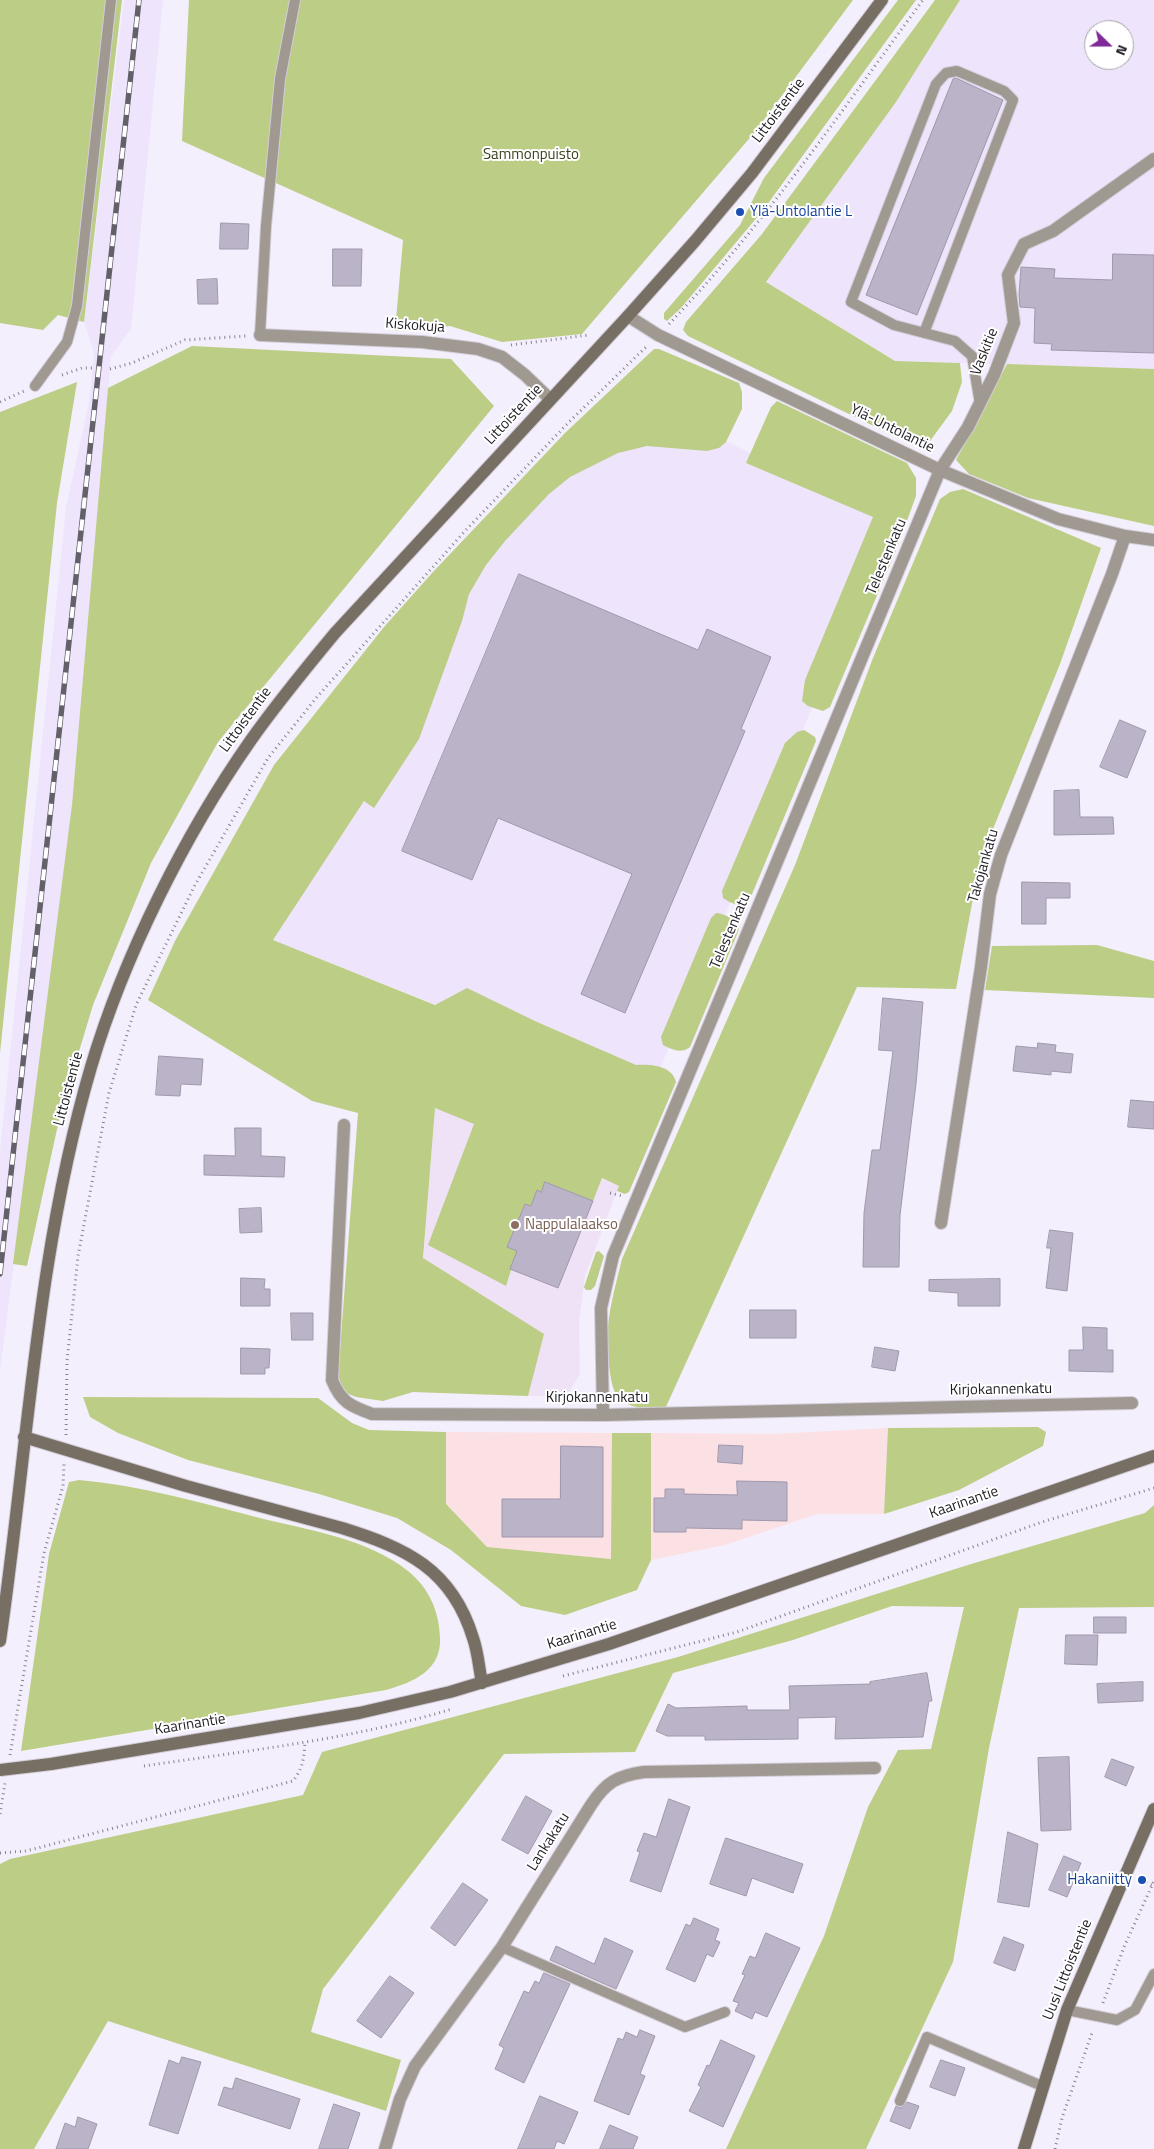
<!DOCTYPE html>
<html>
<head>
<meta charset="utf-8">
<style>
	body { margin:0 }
	#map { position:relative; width:1154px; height:2149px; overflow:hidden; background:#f4effc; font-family:"Titillium Web",sans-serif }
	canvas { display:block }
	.north { position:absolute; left:1084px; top:20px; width:50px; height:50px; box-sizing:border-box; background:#fff; border:1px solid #a6a5a7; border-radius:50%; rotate:112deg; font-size:14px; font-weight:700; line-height:20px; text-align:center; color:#201d24 }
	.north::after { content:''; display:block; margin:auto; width:18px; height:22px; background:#802a98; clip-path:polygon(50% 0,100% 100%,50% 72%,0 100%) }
</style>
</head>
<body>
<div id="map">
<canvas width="1154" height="2149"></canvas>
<div class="north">N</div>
</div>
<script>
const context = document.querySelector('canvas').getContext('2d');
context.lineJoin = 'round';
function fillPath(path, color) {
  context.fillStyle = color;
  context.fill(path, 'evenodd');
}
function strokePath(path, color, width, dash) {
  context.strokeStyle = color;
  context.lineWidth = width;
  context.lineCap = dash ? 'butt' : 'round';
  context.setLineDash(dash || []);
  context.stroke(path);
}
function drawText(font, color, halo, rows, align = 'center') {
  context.font = font + ' "Titillium Web",sans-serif';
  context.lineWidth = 4;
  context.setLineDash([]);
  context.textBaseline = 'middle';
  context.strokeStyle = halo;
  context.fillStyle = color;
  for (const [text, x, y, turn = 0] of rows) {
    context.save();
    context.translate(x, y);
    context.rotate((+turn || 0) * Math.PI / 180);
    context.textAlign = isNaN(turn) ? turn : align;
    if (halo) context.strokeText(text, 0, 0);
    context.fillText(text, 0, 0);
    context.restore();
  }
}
const commercial = new Path2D(`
	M888,1428L884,1514H817L725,1545L651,1560V1433L773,1434Z
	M446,1432L612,1433V1559L488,1548L446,1504Z`);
const built = new Path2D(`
	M124,0H163L131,329L111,356L72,807L0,1372V1152L66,508L89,402L94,352L84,322Z
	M960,0H1154V369L895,361L766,282L896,102ZM1094,30H1124V60H1094Z
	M700,429L891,520L651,1090L273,940L364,801L453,592L577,454Z`);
const education = new Path2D(`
	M435,1107L619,1186L585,1276L579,1321L580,1374L566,1397L413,1392Z`);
const green = new Path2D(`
	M0,0H122L84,322L58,315L43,330L0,323Z
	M189,0H853L754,133L582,334L502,342L450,326L395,331L403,240L182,141Z
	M898,0H916L764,209L681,308L667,321L664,319V313L740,225L764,178Z
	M935,0H960L896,102L766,282L895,361L960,363L962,382L952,411L930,441L915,446L688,336L683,330L686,322L762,234Z
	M192,346L451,359L494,406L218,742L151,863L93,1005L61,1111L27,1266L13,1264L72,805L108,388Z
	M654,349H659L739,383L742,392V409L726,442L719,448L707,451L647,446L618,453L570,477L549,494L505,541L486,565L469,594L462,621L419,739L374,808L364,801L273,940L435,1005L467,988L537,1022L636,1065C650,1064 672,1065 676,1082L629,1192L625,1194L617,1191L619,1186L602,1178L593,1201L545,1182L541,1192L537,1190L531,1206L525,1204L521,1213L531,1217L507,1247L517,1251L506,1286L428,1245L474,1124L435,1108L423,1258L544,1334L528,1396L413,1392L383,1401L356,1397L344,1392L338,1376L358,1113L312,1101L148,1000L175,941L274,765L384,627L433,572L565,433Z
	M1007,364L1154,369V526L1028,498L969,474L956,460Z
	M77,382L57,503L0,1053V412Z
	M777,401L907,463L916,478V496L897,548L830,707L823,711L808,706L802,701L805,680L873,517L746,463L771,407Z
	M963,489L1101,548L1060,664L980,861L956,989L857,987L665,1409C648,1409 631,1410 618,1397C608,1386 607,1341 608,1326C610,1304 617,1280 622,1259L795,865L873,658L940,499L950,492Z
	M804,730L815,737L816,741L750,899C743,909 732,904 723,898L722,891L785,743L797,732Z
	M716,913C725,914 736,919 739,928L738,932L690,1047C681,1054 673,1050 663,1045L661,1037L711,918Z
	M1097,945L1154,961V998L985,990L992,946Z
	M599,1251L604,1256L595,1286L591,1290H586L584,1287L596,1252Z
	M83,1397L318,1398L352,1423L369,1430L446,1432V1504L487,1547L611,1559L612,1433H651V1560L637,1590L565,1615L521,1606L451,1550L397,1518L319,1494L188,1460L118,1433L90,1417Z
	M1038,1427L1046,1432L1043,1446L959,1490L884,1514L888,1428Z
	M79,1480C139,1485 197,1502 256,1517C307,1530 367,1538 408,1571C429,1588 439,1611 440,1637C442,1671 413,1682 386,1690L21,1751L49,1554L69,1482Z
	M1154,1505V1607L1019,1608L989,1748L953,1962L866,2149H726L824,1936L868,1807L898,1750L931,1749L964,1607L892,1606L793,1640L673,1673L635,1752L504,1754L323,1989L311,2032L401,2060L386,2111L108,2021L34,2149H0V1864L10,1859L303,1795L322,1752L678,1657L971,1564L1145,1513Z`);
const building = new Path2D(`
	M956,78L1003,100L917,315L866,295L953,79Z
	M221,223L249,224L248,249H220Z
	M333,249H362L361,286H333Z
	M1113,254L1154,255V353L1051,350L1052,344L1034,343L1035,308L1020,307L1019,294L1021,267L1055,269L1054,278L1112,280Z
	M217,279L218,304H198L197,280Z
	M519,574L698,650L707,629L771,657L741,729L745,731L625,1013L581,994L632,874L498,818L472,880L402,851Z
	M1120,720L1146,731L1127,778L1100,767Z
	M1079,790L1080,817H1113L1114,834L1054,835V791Z
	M1022,882L1070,883V898H1046V924H1022Z
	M883,998L923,1002L916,1084L900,1215L899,1267H863L864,1213L872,1150H880L893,1051L879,1050Z
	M1038,1043L1056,1045L1055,1052L1073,1054L1071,1073L1051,1071V1075L1013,1071L1016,1046L1037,1048Z
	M159,1056L203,1059L201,1085L181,1084L180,1096L156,1095Z
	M1131,1100L1154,1102V1129L1128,1127Z
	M235,1128H261V1156L285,1157L284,1177L204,1175V1155L235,1156Z
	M545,1182L593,1201L558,1288L510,1269L517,1251L507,1247L525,1204L531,1206L537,1190L541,1192Z
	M261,1208L262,1232L240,1233L239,1209Z
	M1050,1230L1073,1233L1067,1291L1046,1288L1051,1248H1047Z
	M241,1278L265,1279L264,1289H270V1306H241Z
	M1000,1279V1306H958V1293L929,1291V1280Z
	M750,1310H796V1338H750Z
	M291,1313H313V1340H292Z
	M1083,1327L1107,1328V1350H1113V1372L1069,1371V1350H1083Z
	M875,1347L899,1351L895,1371L872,1367Z
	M241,1348L270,1349L269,1368H265V1374H241Z
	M719,1445L743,1446L742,1464L718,1462Z
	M561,1446L603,1447V1537H502V1499H560Z
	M737,1481L787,1482V1521L742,1520V1529L686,1528V1532H654V1498H665V1489H684V1494L737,1495Z
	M1094,1617H1126V1633H1094Z
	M1066,1635H1098L1097,1665L1065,1664Z
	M927,1673L932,1701H929L923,1737L835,1739L836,1717L798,1718V1739L705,1740V1736H667L656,1731L668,1704L676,1708L747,1706V1710H790L789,1686L870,1684V1682Z
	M1143,1682V1701L1098,1703L1097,1684Z
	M1069,1757L1071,1830L1041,1831L1038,1758Z
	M1112,1759L1134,1767L1126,1786L1105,1777Z
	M526,1796L552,1811L528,1854L502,1840Z
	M669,1799L690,1807L661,1892L630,1881L640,1852L637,1851L644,1833L656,1837Z
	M1008,1832L1038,1844L1029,1907L998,1902Z
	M726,1838L803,1864L793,1893L752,1878L746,1896L710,1884Z
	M1064,1856L1081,1863L1067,1897L1049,1890Z
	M463,1883L488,1900L455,1946L431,1928Z
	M694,1918L719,1929L715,1940L720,1942L713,1957L707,1954L695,1982L666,1969L686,1924L690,1926Z
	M766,1933L800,1948L767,2017L755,2012L752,2019L735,2011L739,2003L733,2001L745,1975L742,1974L750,1956L755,1958Z
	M1004,1937L1024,1945L1015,1971L994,1963Z
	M605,1938L633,1951L616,1989L550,1960L556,1946L594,1964Z
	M544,1973L570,1984L524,2083L495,2069L504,2048L499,2045L524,1991L529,1993L535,1981L539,1983Z
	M390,1976L414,1993L381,2038L357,2021Z
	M640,2030L655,2036L640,2074L645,2076L629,2115L594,2101L618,2038L623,2040L626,2032L637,2037Z
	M721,2040L755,2056L723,2127L689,2111L701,2087L698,2085L707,2065L709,2066Z
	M182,2057L201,2062L178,2134L149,2125L169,2060L179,2064Z
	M941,2060L965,2068L955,2096L930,2087Z
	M236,2078L300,2099L290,2129L218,2105L224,2087L232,2089Z
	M540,2096L578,2112L572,2126L564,2144L557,2141L554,2149H518Z
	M907,2102L919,2106L910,2129L890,2121L896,2106L901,2108Z
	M334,2104L360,2113L348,2149H319Z
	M78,2117L97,2124L88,2149H56L65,2123L75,2127Z
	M610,2125L638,2137L633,2149H600Z`);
const path = new Path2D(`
	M669,324C765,224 842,110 923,0
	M511,345L589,335
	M110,369L132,363L185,340L246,336
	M62,375L82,368H92
	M0,402L24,391
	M610,1193L623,1196
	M66,1435L67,1361L78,1256L109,1093L136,1005L195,885L268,758L317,697L465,531L568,423L647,346
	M563,1676L737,1632L1042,1522L1154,1488
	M10,1755L44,1553L63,1486L64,1464
	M144,1766C245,1751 354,1739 452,1709
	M0,1814L5,1783
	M0,1853L26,1851L293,1781C303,1768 304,1758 305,1742
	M1142,1880L1152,1885
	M1103,2003L1124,1947L1154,1881
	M1055,2149L1062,2118L1093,2030`);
const lane = new Path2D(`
	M924,333L1013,100L1004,91L957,71L946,73L936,84L851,302L894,325L955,341L972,356L980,404
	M260,335L266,226L280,79L295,0
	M35,386L67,342L77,306L111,0
	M502,1947L685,2027L725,2012
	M1067,2010L1117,2020L1135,2010L1154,1974
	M900,2101L927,2037L1042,2086`);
const street = new Path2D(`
	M628,316L658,335L940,470L1058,519L1125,536L1154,540
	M260,335L422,342L478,349L502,357L525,375L550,399
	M344,1125L332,1380C341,1402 350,1406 372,1414L603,1415L1132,1403
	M941,1223L981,967L990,894L1001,855L1112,574L1125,536
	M603,1415L601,1308L613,1256L940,470L968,427L994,375L1014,323L1008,275L1024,244L1053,231L1154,159
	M385,2149L400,2099L415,2066L502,1947L591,1805C606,1782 617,1776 644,1772L875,1768`);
const secondary = new Path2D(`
	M24,1437L186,1486L342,1528C406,1548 452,1569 473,1638C478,1652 479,1668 482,1683
	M0,1641C28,1449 36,1254 91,1067C124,956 185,834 251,740C277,703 306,668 335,633L628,316L695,241L752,173L882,0
	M51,1764L359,1713L450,1692L609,1644L1154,1456
	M1024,2149L1067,2010L1154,1809`);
const rail = new Path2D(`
	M0,1274L139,0`);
const secondaryBridge = new Path2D(`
	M0,1770L51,1764`);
const markers = [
	[740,212,5,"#1a4fb4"],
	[515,1225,5,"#8d6e63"],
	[1142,1880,5,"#1a4fb4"]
];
const streetNames = [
	["Littoistentie",779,111,-53],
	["Kiskokuja",415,326,4],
	["Vaskitie",985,352,-68],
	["Littoistentie",514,415,-47],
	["Ylä-Untolantie",892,429,26],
	["Telestenkatu",887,557,-67],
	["Littoistentie",246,720,-54],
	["Takojankatu",984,866,-74],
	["Telestenkatu",731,931,-67],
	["Littoistentie",69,1089,-75],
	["Kirjokannenkatu",1001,1390,-1],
	["Kirjokannenkatu",597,1398],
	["Kaarinantie",964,1503,-19],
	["Kaarinantie",582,1635,-17],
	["Kaarinantie",190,1725,-9],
	["Lankakatu",549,1842,-58],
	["Uusi Littoistentie",1068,1970,-68]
];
const parkNames = [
	["Sammonpuisto",531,155]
];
const transitNames = [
	["Ylä-Untolantie L",750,212],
	["Hakaniitty",1132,1880,"right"]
];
const educationNames = [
	["Nappulalaakso",525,1225]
];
fillPath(commercial, '#fbe0e4');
fillPath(built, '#eee4fb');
fillPath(education, '#f0e2f6');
fillPath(green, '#bccd85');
fillPath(building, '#bbb3c7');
strokePath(building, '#a098ac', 1);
strokePath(lane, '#d2cdd9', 12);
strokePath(street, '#d2cdd9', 14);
strokePath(secondary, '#d2cdd9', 14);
strokePath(path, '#87838d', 3, [1, 4]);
strokePath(lane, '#9f9991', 10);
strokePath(street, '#9f9991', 12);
strokePath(secondary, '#776f63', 12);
strokePath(rail, '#646069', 5.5);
strokePath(rail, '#fff', 4, [11]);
strokePath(secondaryBridge, '#d2cdd9', 14, []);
strokePath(secondaryBridge, '#776f63', 12);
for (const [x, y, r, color] of markers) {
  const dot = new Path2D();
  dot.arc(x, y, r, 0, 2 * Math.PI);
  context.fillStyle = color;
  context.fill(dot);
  strokePath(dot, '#fff', 2);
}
drawText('15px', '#201d24', '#fff', streetNames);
drawText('15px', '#3a421d', '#fff', parkNames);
drawText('15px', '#164399', '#fff', transitNames, 'left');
drawText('15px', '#785e54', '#fff', educationNames, 'left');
</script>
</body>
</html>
